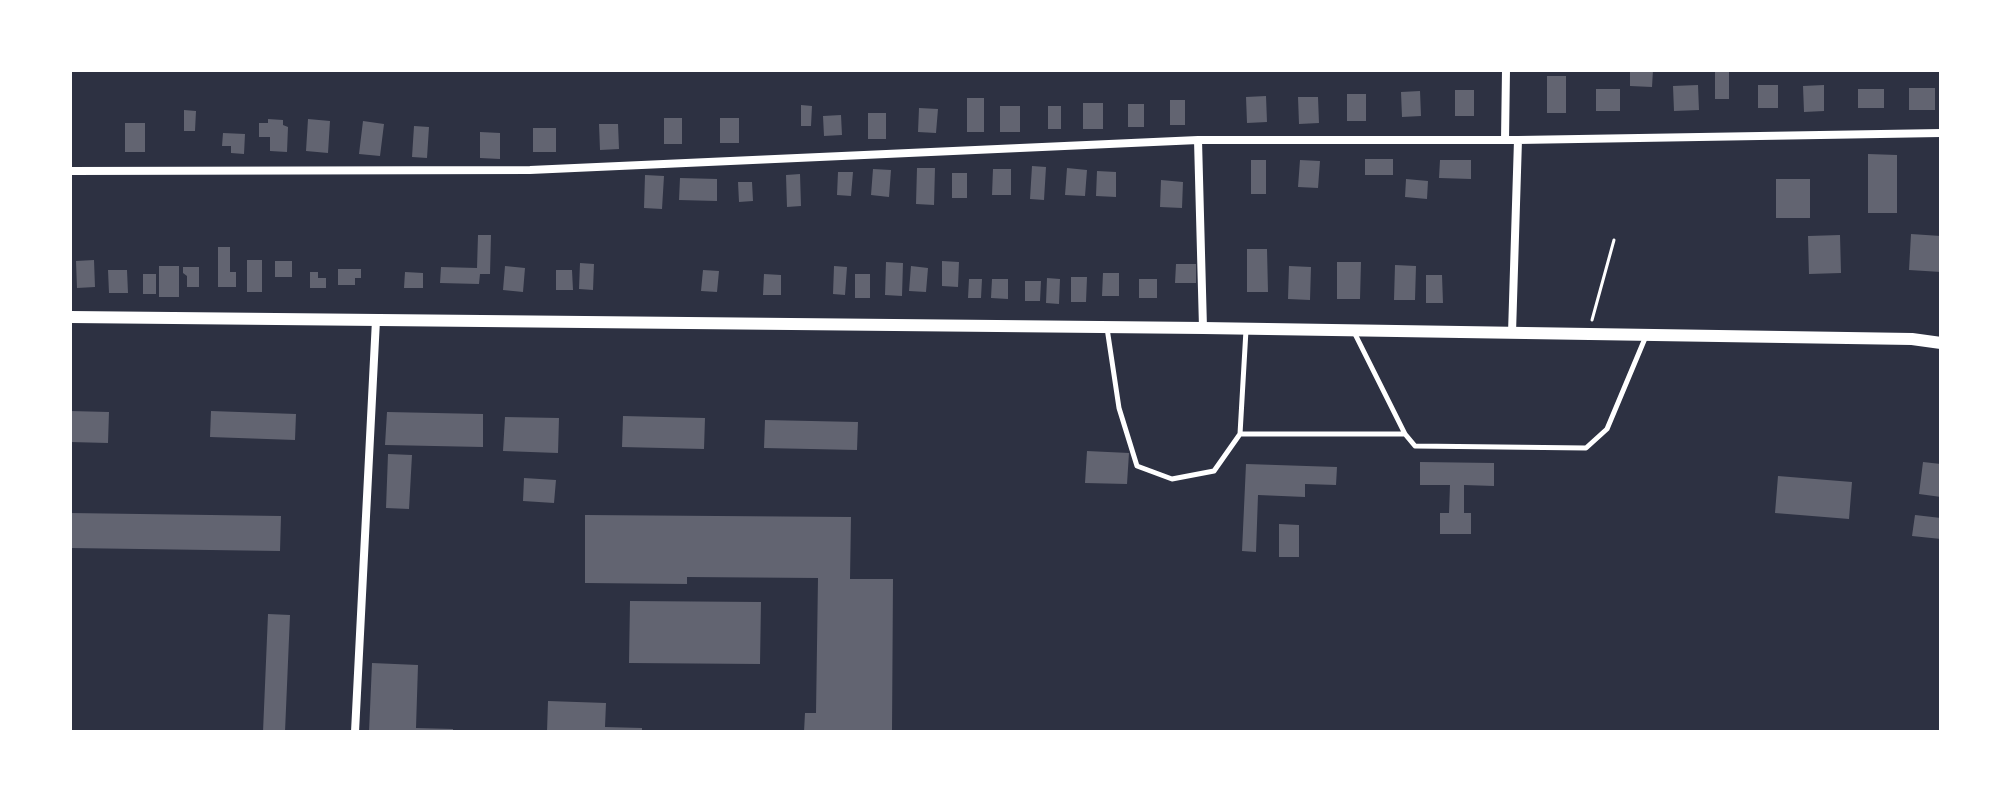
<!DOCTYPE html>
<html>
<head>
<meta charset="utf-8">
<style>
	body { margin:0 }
	#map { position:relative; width:2011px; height:802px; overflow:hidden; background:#2d3142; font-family:Inter,sans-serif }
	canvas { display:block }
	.frame { position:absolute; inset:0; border:72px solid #fff; pointer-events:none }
</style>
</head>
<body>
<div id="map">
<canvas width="2011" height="802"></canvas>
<div class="frame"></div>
</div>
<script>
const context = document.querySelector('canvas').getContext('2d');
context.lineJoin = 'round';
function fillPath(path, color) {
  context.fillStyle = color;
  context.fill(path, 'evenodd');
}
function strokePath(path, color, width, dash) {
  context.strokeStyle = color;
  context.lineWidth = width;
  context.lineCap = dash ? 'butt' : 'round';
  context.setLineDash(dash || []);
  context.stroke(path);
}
const building = new Path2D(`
	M1630,70H1653L1652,87L1630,86Z
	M1715,70H1729V99H1715Z
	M1547,76H1566V113H1547Z
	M1698,85L1699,110L1674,111L1673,86Z
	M1758,85H1778V108H1758Z
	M1824,85V111L1804,112L1803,86Z
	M1909,88H1935V110H1909Z
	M1596,89H1620V111H1596Z
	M1858,89H1884V108H1858Z
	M1455,90H1474V116H1455Z
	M1420,91L1421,116L1402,117L1401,92Z
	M1347,94H1366V121H1347Z
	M1266,96L1267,122L1247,123L1246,97Z
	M1298,97H1318L1319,123L1299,124Z
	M967,98H984V132H967Z
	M1170,100H1185V125H1170Z
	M1083,103H1103V129H1083Z
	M1128,104H1144V127H1128Z
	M801,105L812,106L811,126H801Z
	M1000,106H1020V132H1000Z
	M1048,106H1061V129H1048Z
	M919,108L938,109L936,133L918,132Z
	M184,110L196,111L195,131H184Z
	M868,113H886V139H868Z
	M841,115L842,135L824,136L823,116Z
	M664,118H682V144H664Z
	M720,118H739V143H720Z
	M268,119L283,120V125L288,127L287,152L270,151V137H259V123H268Z
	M308,119L330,121L328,153L306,151Z
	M363,121L384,124L380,156L359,154Z
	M125,123H145V152H125Z
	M599,124H618L619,149L600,150Z
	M414,126L429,127L427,158L412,157Z
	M533,128H556V152H533Z
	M480,132L500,133V159L480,158Z
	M223,133L245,134L244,154L231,153V146H222Z
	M1868,154L1897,155V213H1868Z
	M1365,159H1393V175H1365Z
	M1251,160H1266V194H1251Z
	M1300,160L1320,161L1318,188L1298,187Z
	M1440,160H1471V179L1439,178Z
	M1032,166L1046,167L1044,200L1030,199Z
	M917,168H935L934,205L916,204Z
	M1067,168L1087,170L1085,196L1065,195Z
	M873,169L891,170L889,197L871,195Z
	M993,169H1011V195H992Z
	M1097,171L1116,172V197L1096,196Z
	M838,172H853L851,196L837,195Z
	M952,173H967V198H952Z
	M800,174L801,206L787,207L786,175Z
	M645,175L664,176L662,209L644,208Z
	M680,178L717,179V201L679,200Z
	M1406,179L1428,181L1427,199L1405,197Z
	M1776,179H1810V218H1776Z
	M1161,180L1183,182L1182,208L1160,207Z
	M738,182H752L753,201L739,202Z
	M1911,234L1941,236V272L1909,270Z
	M478,235H491L490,274H480L479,284L440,283L441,267L477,268Z
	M1840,235L1841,273L1809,274L1808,236Z
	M218,247H230V272H236V287H218Z
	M1247,249H1267L1268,292H1247Z
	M94,260L95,287L77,288L76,261Z
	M247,260H262V292H247Z
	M275,261H292V277H275Z
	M942,261L959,262L958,287L942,286Z
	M886,262L903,263L902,296L885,295Z
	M1337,262H1361L1360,299H1337Z
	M580,263L594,264L593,290L579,289Z
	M1176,264H1196V283H1175Z
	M1395,265L1416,266L1415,300H1394Z
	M159,266H179V297H159Z
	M505,266L525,268L523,292L503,290Z
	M834,266L847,267L845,295L833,294Z
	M911,266L928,268L926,292L909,291Z
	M1289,266L1311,267L1310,300L1288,299Z
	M183,267H199V287H187V276L183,273Z
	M338,269H361V278H355V285H338Z
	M108,270H127L128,293H109Z
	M556,270H572L573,290H556Z
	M703,270L719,271L717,292L701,291Z
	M310,272H318V278H326V288H310Z
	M405,272L423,273V288H404Z
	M1103,273H1119V296H1102Z
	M143,274H156V294H143Z
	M764,274L781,275V295H763Z
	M855,274H870V298H855Z
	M1426,275H1442L1443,303H1426Z
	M1071,277H1087L1086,302H1071Z
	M1047,278L1060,279L1059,304L1046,303Z
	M969,279H982L981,298H968Z
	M992,279H1008V299L991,298Z
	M1139,279H1157V298H1139Z
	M1025,281H1041L1040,301H1025Z
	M70,411L109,412L108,443L70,442Z
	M211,411L296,414L295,440L210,437Z
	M387,412L483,414V447L385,445Z
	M623,416L705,418L704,449L622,447Z
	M505,417L559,418L558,453L503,451Z
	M765,420L858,422L857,450L764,448Z
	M1087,451L1129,453L1127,484L1085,483Z
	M388,454L412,455L409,509L386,508Z
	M1420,462L1494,463V486L1464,485V513H1471V534H1440V513H1449L1450,485H1420Z
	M1923,462L1941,464V497L1919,494Z
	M1246,464L1337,467L1336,485L1305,484V497L1258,495L1256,552L1242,551Z
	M1778,476L1852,482L1849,519L1775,513Z
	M524,478L556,480L554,503L523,501Z
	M70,513L281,516L280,551L70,548Z
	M585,515L851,517L850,579H893L892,732H804L805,713H816L818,578L687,577V584L585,583Z
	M1915,515L1941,518V539L1912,536Z
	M1279,524L1299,525V557H1279Z
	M630,601L761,602L760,664L629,663Z
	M268,614L290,615L285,732H263Z
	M372,663L418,665L416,728L453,729V732H369Z
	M548,701L606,703L605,727L642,728V732H547Z`);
const path = new Path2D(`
	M1592,320L1614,240`);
const service = new Path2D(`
	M1107,328L1119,408L1137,466L1172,479L1214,471L1240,434L1246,330
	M1354,332L1405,434L1415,446L1586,448L1607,429L1646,336
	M1240,434H1405`);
const minor = new Path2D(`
	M1198,140L1203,328
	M1505,140L1506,70
	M70,171L530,170L1198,140H1518L1941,133
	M1512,333L1518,140
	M355,732L376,320`);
const secondary = new Path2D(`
	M70,317L1203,328L1912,339L1941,343`);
fillPath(building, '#626471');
strokePath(path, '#fff', 3);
strokePath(service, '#fff', 5);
strokePath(minor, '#fff', 8);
strokePath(secondary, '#fff', 12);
</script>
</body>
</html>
